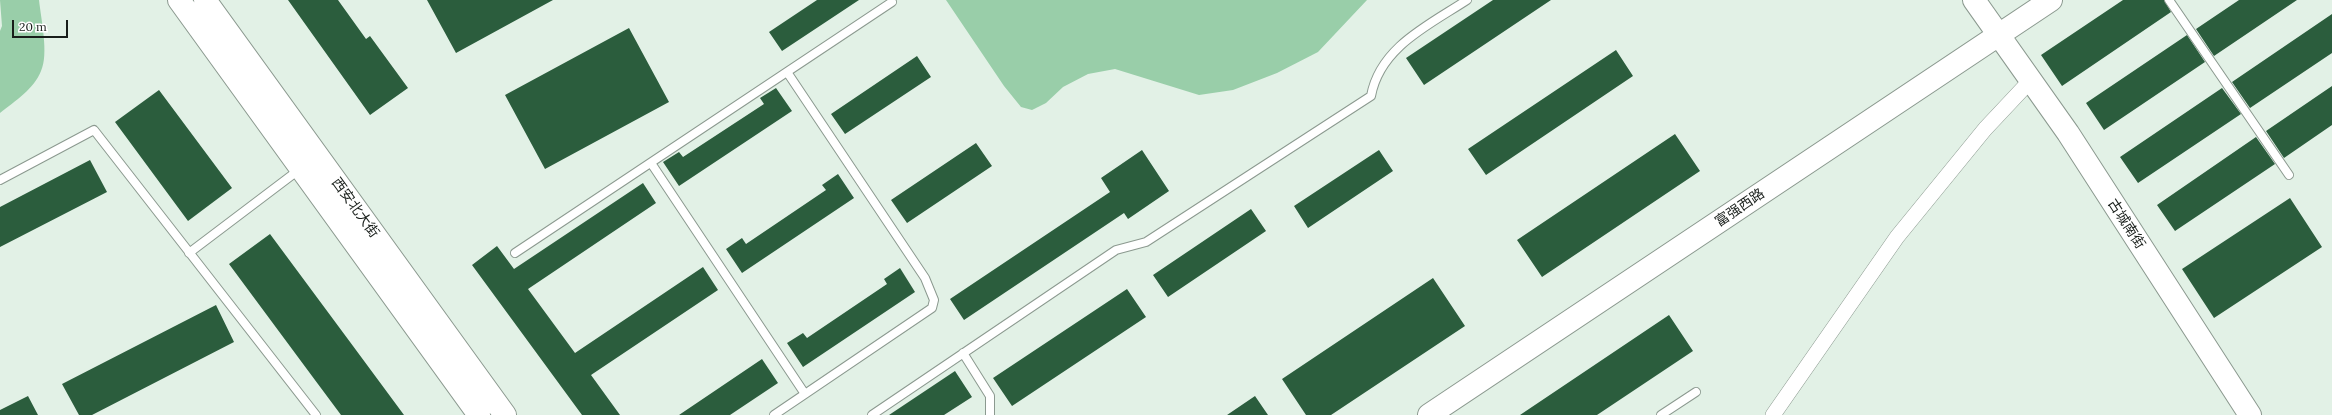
<!DOCTYPE html>
<html>
<head>
<meta charset="utf-8">
<style>
	body { margin:0 }
	#map { position:relative; width:2332px; height:415px; overflow:hidden; background:#e2f1e6; font-family:Lora,serif }
	canvas { display:block }
	.scale { position:absolute; left:12px; top:20px; width:56px; height:18px; box-sizing:border-box; border:2px solid #181e1a; border-top:0; padding-left:5px; font-size:12px; line-height:14px; white-space:nowrap; color:#181e1a; -webkit-text-stroke:3px #fff; paint-order:stroke }
</style>
</head>
<body>
<div id="map">
<canvas width="2332" height="415"></canvas>
<div class="scale">20 m</div>
</div>
<script>
const context = document.querySelector('canvas').getContext('2d');
context.lineJoin = 'round';
function fillPath(path, color) {
  context.fillStyle = color;
  context.fill(path, 'evenodd');
}
function strokePath(path, color, width, dash) {
  context.strokeStyle = color;
  context.lineWidth = width;
  context.lineCap = dash ? 'butt' : 'round';
  context.setLineDash(dash || []);
  context.stroke(path);
}
function drawText(font, color, halo, rows, align = 'center') {
  context.font = font + ' Lora,"Noto Sans SC",serif';
  context.lineWidth = 4;
  context.setLineDash([]);
  context.textBaseline = 'middle';
  context.strokeStyle = halo;
  context.fillStyle = color;
  for (const [text, x, y, turn = 0] of rows) {
    context.save();
    context.translate(x, y);
    context.rotate((+turn || 0) * Math.PI / 180);
    context.textAlign = isNaN(turn) ? turn : align;
    if (halo) context.strokeText(text, 0, 0);
    context.fillText(text, 0, 0);
    context.restore();
  }
}
const water = new Path2D(`
	M0,0H39C41,19 49,54 41,71C34,89 15,101 0,113V31L2,26Z
	M946,0H1367L1318,52L1277,73L1233,90L1199,95L1115,69L1088,74L1063,87L1046,103L1032,110L1021,107L1004,86Z`);
const building = new Path2D(`
	M288,0H338L366,39L370,36L408,88L370,115Z
	M427,0H553L456,53Z
	M817,0H859L782,51L769,32Z
	M1493,0H1551L1424,85L1406,58Z
	M2123,0H2164L2171,12L2062,86L2041,55Z
	M2239,0H2297L2214,56L2196,29Z
	M2332,14V53L2250,108L2232,82Z
	M629,28L669,102L545,169L505,95Z
	M2187,35L2205,62L2104,130L2086,103Z
	M1616,50L1633,76L1486,175L1468,149Z
	M917,56L931,77L845,134L831,114Z
	M2332,86V125L2284,158L2266,131Z
	M776,88L792,111L679,186L663,162L679,152L683,157L764,104L760,98Z
	M2222,88L2241,114L2138,183L2120,157Z
	M159,90L232,188L188,221L115,122Z
	M1675,134L1700,171L1542,277L1517,240Z
	M2256,137L2275,164L2175,231L2157,205Z
	M976,143L992,166L907,223L891,200Z
	M1142,150L1169,191L1128,219L1124,213L964,320L950,299L1110,192L1101,178Z
	M1379,150L1393,171L1308,228L1294,206Z
	M90,160L107,192L0,247V207Z
	M838,174L854,198L742,273L726,249L742,238L746,244L826,190L822,185Z
	M643,183L656,203L528,289L575,353L703,267L718,290L591,375L620,415H582L472,265L497,246L514,269Z
	M2290,198L2322,247L2214,318L2182,269Z
	M1251,209L1266,231L1168,297L1153,275Z
	M270,234L353,346L404,415H341L312,376L229,264Z
	M900,268L915,292L803,367L787,343L803,333L807,338L887,284L884,279Z
	M1433,278L1465,326L1331,415H1306L1282,379Z
	M1127,289L1146,317L1012,406L993,378Z
	M216,305L234,342L92,415H79L62,384Z
	M1669,315L1693,351L1597,415H1520Z
	M762,359L778,383L730,415H679Z
	M955,371L972,397L944,415H889Z
	M28,396L38,415H0V410Z
	M1255,396L1268,415H1227Z`);
const lane = new Path2D(`
	M2169,0L2289,175
	M651,163L805,394
	M0,180L94,130L316,415
	M189,253L300,169
	M515,253L892,2
	M963,353L990,396V415
	M774,415L932,308L934,300L925,278L787,72
	M872,415L1116,250L1146,242L1371,96C1380,47 1429,25 1467,0
	M1661,415L1696,392`);
const street = new Path2D(`
	M1773,415L1897,237L1985,129L2031,80`);
const secondary = new Path2D(`
	M179,0L479,415
	M205,0L505,415
	M1974,0L2068,133L2250,415
	M1429,415L2051,0`);
const streetNames = [
	["西安北大街",355,208,54],
	["富强西路",1740,208,-34],
	["古城南街",2126,224,57]
];
fillPath(water, '#99cea9');
fillPath(building, '#2b5d3d');
strokePath(lane, '#8b998f', 10);
strokePath(street, '#8b998f', 16);
strokePath(secondary, '#8b998f', 24);
strokePath(lane, '#fff', 8);
strokePath(street, '#fff', 15);
strokePath(secondary, '#fff', 22);
drawText('14px', '#181e1a', '#fff', streetNames);
</script>
</body>
</html>
